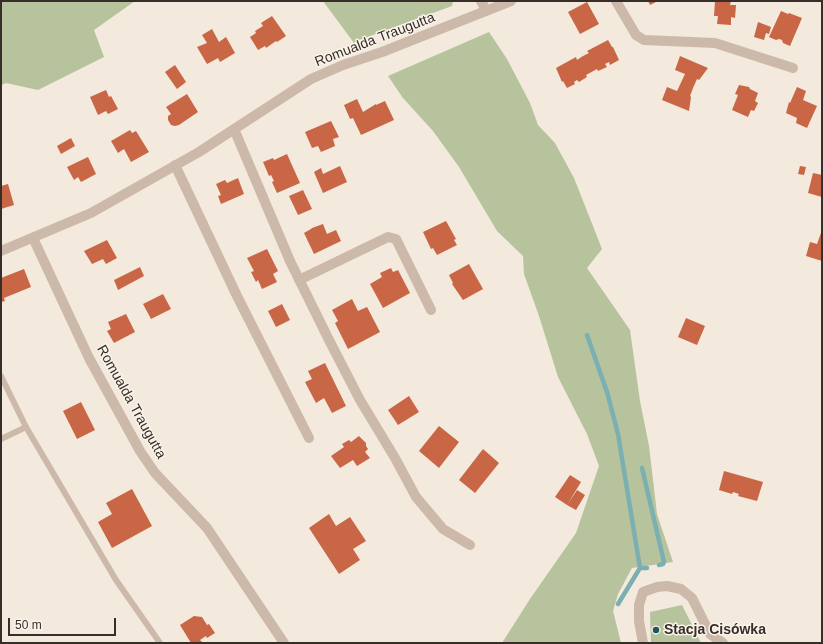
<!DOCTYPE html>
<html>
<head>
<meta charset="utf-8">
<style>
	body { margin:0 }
	#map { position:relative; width:823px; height:644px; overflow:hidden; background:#f3e9dd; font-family:Helvetica,sans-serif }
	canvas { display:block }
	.frame { position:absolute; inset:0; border:2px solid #382e29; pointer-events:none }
	.scale { position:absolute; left:8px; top:618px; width:108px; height:18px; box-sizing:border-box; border:2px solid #382e29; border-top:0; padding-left:5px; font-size:12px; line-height:14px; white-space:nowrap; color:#382e29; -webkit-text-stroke:3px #faf3ea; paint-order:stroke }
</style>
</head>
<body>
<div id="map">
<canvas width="823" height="644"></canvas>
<div class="frame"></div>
<div class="scale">50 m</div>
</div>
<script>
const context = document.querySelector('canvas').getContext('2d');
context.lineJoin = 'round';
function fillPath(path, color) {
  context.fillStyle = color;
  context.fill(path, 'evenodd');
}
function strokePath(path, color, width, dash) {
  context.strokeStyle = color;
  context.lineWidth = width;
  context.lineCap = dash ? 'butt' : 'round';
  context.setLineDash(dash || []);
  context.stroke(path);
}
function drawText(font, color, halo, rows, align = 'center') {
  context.font = font + ' Helvetica,sans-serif';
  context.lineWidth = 3;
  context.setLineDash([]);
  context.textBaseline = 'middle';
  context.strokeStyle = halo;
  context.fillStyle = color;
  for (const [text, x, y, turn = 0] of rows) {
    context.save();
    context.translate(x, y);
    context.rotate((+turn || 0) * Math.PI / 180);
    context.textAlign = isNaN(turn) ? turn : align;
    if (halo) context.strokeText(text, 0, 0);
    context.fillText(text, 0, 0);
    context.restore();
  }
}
const green = new Path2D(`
	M1,1H135L94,30L104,57L38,90L6,83L1,85Z
	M323,1H453L452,6L359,40L354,43Z
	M489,32L507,59L530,103L538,125L555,143L574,178L602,249L587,268L630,330L640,401L649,446L657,514L673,562L632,568L618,594L613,611L621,643H502L530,599L576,533L599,466L587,434L558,377L539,316L524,274L523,256L497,231L459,167L433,131L403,98L388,76Z
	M682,605L701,643H651L650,612Z`);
const stream = new Path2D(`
	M587,335L607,392L618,434L640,568
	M642,468L664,562L663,564L659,565
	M618,604L640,568H647`);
const building = new Path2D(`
	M648,1H658L650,5Z
	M715,1H731L730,5H736L735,18L731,17V25L717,24L718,16H714Z
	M587,2L599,24L580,34L568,12Z
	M781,11L788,14L789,13L802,18L790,46L783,43L782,40L779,39L776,40L769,37Z
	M272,16L286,36L277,42L276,41L266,48L265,46L258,50L250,37L256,33L255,31L263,26L261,23Z
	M758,22L771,27L769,34L766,33L764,40L754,37Z
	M212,29L219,42L226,37L235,53L220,62L218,58L207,64L197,47L207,43L202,35Z
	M608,40L612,47H613L619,60L610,65L609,62L605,64L607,67L598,71L597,69L586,75L587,77L579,82L577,80L574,82L575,84L567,88L563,81L562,82L556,68L576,57L577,60L583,56L589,53L587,51Z
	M680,56L708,68L699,80L697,79L693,88L690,96L691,97L689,111L662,100L667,87L677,91L685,74L675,70Z
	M175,65L186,82L177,89L165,72Z
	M739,85L749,87L750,89L758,93L755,101L758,103L754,111L751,110L748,117L732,110L738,95L735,94Z
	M797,87L806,91L803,100L817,106L807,128L796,123L797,118L786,113L789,102L790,103Z
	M106,90L109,97L111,96L118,109L108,114L106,111L98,115L90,97Z
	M187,94L198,112L179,125L175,126L171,125L168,120V116L171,114L166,107Z
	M357,99L363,112L376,104V105L385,101L394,120L361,135L353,118L350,119L344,105Z
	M331,121L339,137L333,139L335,146L321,152L318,146L312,148L305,132Z
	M130,130L132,133L136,131L149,152L131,162L124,149L118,153L111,141Z
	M71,138L75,146L61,154L57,146Z
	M287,154L300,183L277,193L272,182L274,181L271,175L269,176L263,162L273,158L274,160Z
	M88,157L96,174L81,182L78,177L74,180L67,167Z
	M340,166L347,182L323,193L314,172L321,168L323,174Z
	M800,166L806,167L804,175L798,174Z
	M813,173L822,175V197L808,193Z
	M238,178L244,194L221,204L218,196L221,195L216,184L225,180L227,183Z
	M8,184L14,205L1,209V186Z
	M303,190L312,209L298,215L289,196Z
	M446,221L456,239L454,240L457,245L437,255L433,248L431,249L423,232Z
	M323,224L327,234L336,230L341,241L314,254L304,233L311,229L312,228Z
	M822,230V261L806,256L810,242L817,244Z
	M107,240L117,258L106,264L103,259L92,264L84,251Z
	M267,249L278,271L273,274L277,282L262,289L258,280L256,282L251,272L254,271L247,258Z
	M469,264L483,289L463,300L452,284L453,283L449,275Z
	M140,267L144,276L118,290L114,280Z
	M391,268L393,272L398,270L410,293L383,308L370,284L382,277L380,273Z
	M24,269L31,287L4,298L5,301L1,302V278Z
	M163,294L171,309L151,319L143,304Z
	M352,299L358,311L367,307L380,332L348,349L335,323L338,321L332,310Z
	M282,304L290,320L276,327L268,311Z
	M126,314L135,332L114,343L107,331L111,329L108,322Z
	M686,318L705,326L697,345L678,337Z
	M325,363L346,406L332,413L324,398L316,403L305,382L312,379L308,371Z
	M409,396L419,412L398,425L388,410Z
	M81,402L95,430L77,439L63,411Z
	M439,426L459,442L439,468L419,451Z
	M359,436L366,443V446L368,449L365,452L370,458L357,466L353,460L340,468L331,456L344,447L342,444L349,440L351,442Z
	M483,449L499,463L475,493L459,480Z
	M724,471L763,482L757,501L738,496L739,494L733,492L732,494L719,490Z
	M570,475L581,482L567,505L555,497Z
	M132,489L152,526L112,548L98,522L112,514L106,503Z
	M577,490L585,495L576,510L567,505Z
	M329,514L336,526L350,517L366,541L353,549L360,560L339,574L309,528Z
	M194,616L202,617L207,625L209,624L215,633L207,638L206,636L200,640L202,642L200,643H191L180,625Z
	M658,625L659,633L655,634L653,626Z`);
const lane = new Path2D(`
	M1,376L26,427L116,580L160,643
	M1,439L26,427`);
const street = new Path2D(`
	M481,1L486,10
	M616,1L636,35L644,40L715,43L793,68
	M234,129L290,261L329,340L360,400L395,458L416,497L443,529L470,545
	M175,165L237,296L309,438
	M33,238L89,358L140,451L155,473L207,528L284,643
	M1,251L91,213L199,152L311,79L343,65L382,52L511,1
	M299,280L388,237L396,239L431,310
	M643,643L639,621V605L643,592L657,587L667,586L681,589L692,598L710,634L723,643`);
const markers = [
	[656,630,4,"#1d575b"]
];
const streetNames = [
	["Romualda Traugutta",375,40,-21],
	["Romualda Traugutta",131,402,61]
];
const poiNames = [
	["Stacja Cisówka",664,630]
];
fillPath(green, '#b6c39d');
strokePath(stream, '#7bafb1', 4.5);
fillPath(building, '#c86646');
strokePath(lane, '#ccb9a9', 6);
strokePath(street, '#ccb9a9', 10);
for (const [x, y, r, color] of markers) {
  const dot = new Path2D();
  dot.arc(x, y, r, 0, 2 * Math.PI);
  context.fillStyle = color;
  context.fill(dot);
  strokePath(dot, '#faf3ea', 1.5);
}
drawText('14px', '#382e29', '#faf3ea', streetNames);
drawText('bold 14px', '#382e29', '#faf3ea', poiNames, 'left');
</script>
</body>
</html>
